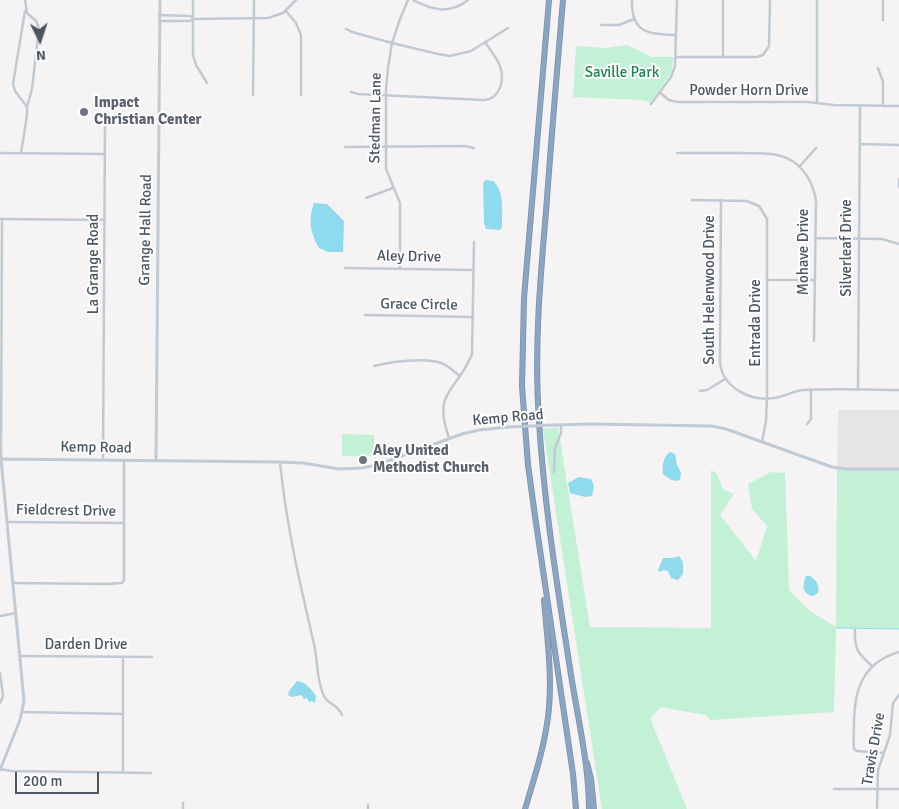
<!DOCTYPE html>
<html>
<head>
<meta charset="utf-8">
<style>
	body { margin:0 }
	#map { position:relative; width:899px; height:809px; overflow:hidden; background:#f5f3f3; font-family:Signika,sans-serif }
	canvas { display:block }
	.north { position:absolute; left:15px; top:15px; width:50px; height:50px; -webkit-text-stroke:4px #fff; paint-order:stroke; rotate:176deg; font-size:14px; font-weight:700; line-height:20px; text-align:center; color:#4a5661 }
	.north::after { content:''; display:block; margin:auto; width:18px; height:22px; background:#4a5661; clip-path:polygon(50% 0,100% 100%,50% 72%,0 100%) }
	.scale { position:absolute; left:15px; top:772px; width:84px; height:22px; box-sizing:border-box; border:2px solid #4a5661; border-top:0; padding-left:6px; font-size:15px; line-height:18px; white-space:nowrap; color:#4a5661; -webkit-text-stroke:4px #fff; paint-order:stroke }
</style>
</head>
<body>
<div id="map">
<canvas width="899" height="809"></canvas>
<div class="north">N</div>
<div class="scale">200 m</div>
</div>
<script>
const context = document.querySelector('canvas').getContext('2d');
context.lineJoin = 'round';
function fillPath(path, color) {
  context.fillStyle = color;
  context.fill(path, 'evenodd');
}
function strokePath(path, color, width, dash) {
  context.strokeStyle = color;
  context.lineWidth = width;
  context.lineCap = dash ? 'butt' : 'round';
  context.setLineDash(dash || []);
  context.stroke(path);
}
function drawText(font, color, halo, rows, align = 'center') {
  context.font = font + ' Signika,sans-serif';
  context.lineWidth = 4;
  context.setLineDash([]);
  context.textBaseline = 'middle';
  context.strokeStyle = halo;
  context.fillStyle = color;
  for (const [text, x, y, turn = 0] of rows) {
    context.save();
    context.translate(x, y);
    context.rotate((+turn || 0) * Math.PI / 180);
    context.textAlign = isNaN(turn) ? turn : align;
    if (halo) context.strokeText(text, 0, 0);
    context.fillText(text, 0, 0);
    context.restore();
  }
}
const education = new Path2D(`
	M838,410H899V469L837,468Z`);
const green = new Path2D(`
	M627,45L652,57H674L671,73L650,103L644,100L573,97L576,46L605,48Z
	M558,427L590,627L711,628V470L716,473L723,489L734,494L720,515L756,561L767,526L752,509L748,484L771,472L785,473L789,590L810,611L836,627L837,468L899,469V629L836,628L834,712L711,720L705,715L661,707L650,718L687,809H602L543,429Z
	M342,434L374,435V456H342Z`);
const water = new Path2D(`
	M486,180L493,181C505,191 502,213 502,227L500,230L486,229L484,223L483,183Z
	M314,203L327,204L344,221L343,252H328L319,248C310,233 308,219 314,203Z
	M670,452L675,454L677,465L681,473L680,480C673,482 669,479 663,474C662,466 663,457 670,452Z
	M579,477L591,479L594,486L592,496L585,497L570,493L568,483Z
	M679,556L683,562V574L678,580L671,578L668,571L663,570L660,572L658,570L663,558H673Z
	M806,576H810C816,580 820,585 818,593L813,596C802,594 802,585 806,576Z
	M297,681C306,682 311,689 316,696L315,703L312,701L309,702L306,697L304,700L302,695L292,697L288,695L289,691Z`);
const stream = new Path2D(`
	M836,628L899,629`);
const street = new Path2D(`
	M193,0V55L196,65L207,83
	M413,0C432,10 449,15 468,0
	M632,0C631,33 648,34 676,35
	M25,11L13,84L15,91L27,107
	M286,11L296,23L301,35V95
	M159,15L190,16L192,17
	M883,20V0
	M159,21H190L193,19L268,18L283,13L296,0
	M601,25H619L634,19
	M346,29L352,32L392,43L438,54L450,56L471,51L508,28
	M676,57H757L763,55L769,46L770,0
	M723,57V0
	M878,68L883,82V106
	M351,92L358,94L484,100C500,99 505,80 500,66C497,58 490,50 485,42
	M659,92L669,100L677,102H808L834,105L899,106
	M253,95L254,0
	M817,102V0
	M651,104L671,77L675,66L677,0
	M860,144L899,145
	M345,147L465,146L474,148
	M0,153L105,154
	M21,153L27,115V107L32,89L39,28L36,21L27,13L25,0
	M677,153C698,153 720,153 742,153C753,154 765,152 777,155C799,159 813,179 816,201L814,341
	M800,166L816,148
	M899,179V187
	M366,198L393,188
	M692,200L747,201L759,206L767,219V399L766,421L762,442
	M721,200L720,362C722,387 750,402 774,398C784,397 793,391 803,390C835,388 867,390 899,390
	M0,219L105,220
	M816,238L882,239L899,244
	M345,268L473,270
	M400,268V203L386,169V89L388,68L392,43L400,19L408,0
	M768,280H815
	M365,315L473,317
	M374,366C390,362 425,357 441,363C448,365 454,372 460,376
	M858,390L860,106
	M700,391L707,390L725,379
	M807,424L811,419V390
	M449,438C432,390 457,392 472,354L474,242
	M1,459L2,219
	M103,460L105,125L108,120L116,118L158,120
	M280,462C286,524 300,584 314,644C318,661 316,679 324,696C328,705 337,703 342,715
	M554,472L555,448L561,433V425
	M7,522L123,523
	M13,583L107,584L122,583L124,580V460
	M0,616L16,613
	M855,630C854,650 859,654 872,666
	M20,656L152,657
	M0,673L3,696L0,703
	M22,712L123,714
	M884,753L857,751L854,749C853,741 854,733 854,725C854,690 862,663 899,652
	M0,769L11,771L151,773
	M123,772V657
	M834,789H899
	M877,808L878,770L890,735L893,703L899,695
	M183,809V803
	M368,809V805`);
const secondary = new Path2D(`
	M554,425L591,424L712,426L726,429L832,467L846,469H899
	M0,459L280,462L303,463L339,469L362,468L377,465L462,434L479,430L508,427
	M156,460L160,0
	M0,770L20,720L24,701L1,459`);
const highway = new Path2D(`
	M549,0L524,298L522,386L528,465L535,516L573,774L576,809
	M563,0C557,71 551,141 546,212C540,281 534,350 539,420C544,505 558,591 571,675C578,719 589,765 589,809
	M587,763L591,779L594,809
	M525,809C535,776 546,742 549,708C552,672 547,636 544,600`);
const secondaryBridge = new Path2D(`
	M508,427L554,425`);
const markers = [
	[84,112,5,"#6b7280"],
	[363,460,5,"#6b7280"]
];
const parkNames = [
	["Saville Park",622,73]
];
const streetNames = [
	["Powder Horn Drive",749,91],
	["Stedman Lane",376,118,-89],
	["Grange Hall Road",146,230,-89],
	["Silverleaf Drive",847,248,-90],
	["Mohave Drive",804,252,-90],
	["Aley Drive",409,257,1],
	["La Grange Road",94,264,-90],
	["South Helenwood Drive",710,290,-90],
	["Grace Circle",419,305,1],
	["Entrada Drive",756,323,-90],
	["Kemp Road",508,418,-5],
	["Kemp Road",96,448,1],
	["Fieldcrest Drive",66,511,1],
	["Darden Drive",86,645],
	["Travis Drive",874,749,-80]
];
const worshipNames = [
	["Impact",94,103],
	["Christian Center",94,120],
	["Aley United",373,451],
	["Methodist Church",373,468]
];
fillPath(education, '#e6e4e5');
fillPath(green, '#c3f1d5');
fillPath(water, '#90daee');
strokePath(stream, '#90daee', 1);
strokePath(highway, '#7690ad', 6);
strokePath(street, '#c1cad2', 2.5);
strokePath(secondary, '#c1cbd6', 3);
strokePath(highway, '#8ba5c1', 4.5);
strokePath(secondaryBridge, '#c1cbd6', 3);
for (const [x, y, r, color] of markers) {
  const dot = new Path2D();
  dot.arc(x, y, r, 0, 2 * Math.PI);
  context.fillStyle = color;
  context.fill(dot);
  strokePath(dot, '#fff', 2);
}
drawText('15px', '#17864f', '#fff', parkNames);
drawText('15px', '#4a5661', '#fff', streetNames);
drawText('bold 15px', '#5b616d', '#fff', worshipNames, 'left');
</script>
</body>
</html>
